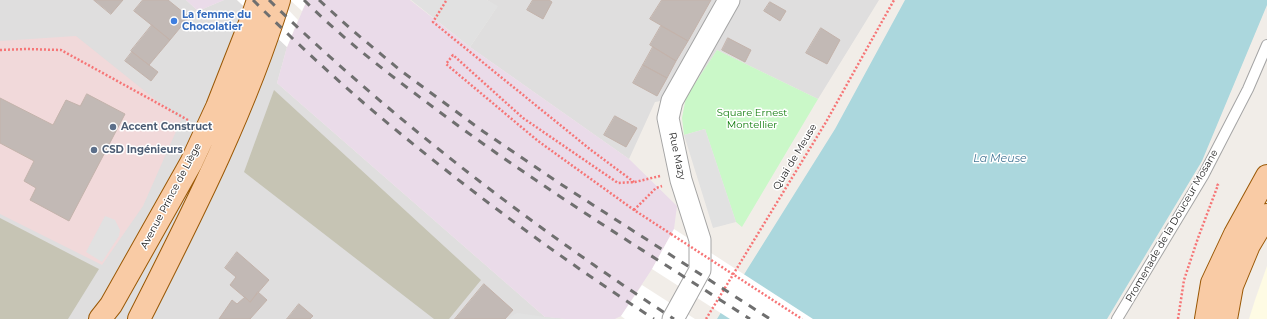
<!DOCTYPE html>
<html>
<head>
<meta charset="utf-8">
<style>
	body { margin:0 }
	canvas { display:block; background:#f1ede8 }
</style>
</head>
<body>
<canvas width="1267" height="319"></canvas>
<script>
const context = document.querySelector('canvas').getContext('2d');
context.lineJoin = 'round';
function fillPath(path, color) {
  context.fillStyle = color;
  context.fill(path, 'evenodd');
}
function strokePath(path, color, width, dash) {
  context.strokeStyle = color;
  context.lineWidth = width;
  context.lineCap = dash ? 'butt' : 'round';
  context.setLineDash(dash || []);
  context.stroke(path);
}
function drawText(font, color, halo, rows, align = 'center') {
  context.font = font + ' Montserrat,sans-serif';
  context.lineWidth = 3;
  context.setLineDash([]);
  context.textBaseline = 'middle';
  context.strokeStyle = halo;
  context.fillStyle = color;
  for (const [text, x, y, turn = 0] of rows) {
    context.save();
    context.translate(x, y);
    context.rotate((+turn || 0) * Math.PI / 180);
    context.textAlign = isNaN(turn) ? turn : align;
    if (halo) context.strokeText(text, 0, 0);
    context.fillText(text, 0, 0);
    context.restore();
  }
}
const residential = new Path2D(`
	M0,0H186L198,11L224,0H237L287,47L277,83L545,317L565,319H0Z
	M487,0H879L818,99L717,50L686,97L655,102L629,159L470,47L497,7Z`);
const commercial = new Path2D(`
	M76,36L181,120L143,206L102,265L0,214V41Z`);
const industrial = new Path2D(`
	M186,0H224L198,11Z
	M307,0H410L470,47L629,159L677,206L674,229L652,269L621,316L615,319H565L545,317L277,83L287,47Z`);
const education = new Path2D(`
	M1267,266V319H1249L1255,300Z`);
const construction = new Path2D(`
	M274,90L481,280L449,319H434L244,172Z
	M0,218L99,269L68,319H0Z`);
const park = new Path2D(`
	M717,50L818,99L742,227L736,222L705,129L684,135L682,118L686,97Z`);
const parking = new Path2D(`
	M411,0H487L498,6L470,47Z
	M705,129L736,222L713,228L684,135Z
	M105,216L115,220L120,230L119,236L102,262L86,252Z
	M517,313L545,317L565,319H506Z`);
const water = new Path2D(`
	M905,0H1267V5L1202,161L1107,319H717L748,268L835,129Z`);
const pier = new Path2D(`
	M237,0H279L298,20L287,47Z
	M290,0H307L302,11Z
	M674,229L813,319H730L652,269Z
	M642,285L695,319H625L621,316Z`);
const building = new Path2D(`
	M94,0H123L111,14Z
	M143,0H168L189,17L170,40L134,11Z
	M533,0H549L552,2L543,19L527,10Z
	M662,0H711L688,41L650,19Z
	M770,2L786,11L780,21L764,11Z
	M152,25L170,40L149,65L131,51Z
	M661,26L688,41L676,61L650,45Z
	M821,28L840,40L827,64L806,53Z
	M728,38L751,50L745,62L722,50Z
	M653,47L676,61L667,78L643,65Z
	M132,52L158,72L151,81L125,61Z
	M643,65L667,78L657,96L633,83Z
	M87,94L125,114L69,221L30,200L36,188L24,181L34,161L0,143V98L53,125L66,100L80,106Z
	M615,116L637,128L626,147L604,135Z
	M237,252L269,280L250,302L230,285L236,277L225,268Z
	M484,284L513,310L505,319H455Z
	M258,292L267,300L250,319H219L232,300L237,304L245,297L250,302Z
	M299,304L313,316L310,319H287Z`);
const path = new Path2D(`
	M446,1L433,22L591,150L634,182
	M0,50L26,49L61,50L188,120
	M660,176L635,182L618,183L523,118L453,55L446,64L538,141L634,210L671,234
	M634,210L656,188L662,186
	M706,319L826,122L894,0
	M1178,319L1184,280L1198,238L1218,185L1216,184`);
const lane = new Path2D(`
	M1117,319L1203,176L1248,89L1267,45`);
const street = new Path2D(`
	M673,319L700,270V240L681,180L668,118L672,101L729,0`);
const primary = new Path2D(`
	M100,319L111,305L191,163L217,107L252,18L258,0
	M139,319C191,216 245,111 279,0
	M1206,319L1212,283L1235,234L1267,176
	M1226,319L1232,286L1249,245L1267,215`);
const rail = new Path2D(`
	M253,0C289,36 327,71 366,105C457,182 554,254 654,319
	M269,0C393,120 530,225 674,319
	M304,0C346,42 394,78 441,113C540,187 646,252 750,319
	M319,0L352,30L400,70L484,132L559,183L770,319`);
const pathBridge = new Path2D(`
	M671,234L802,319`);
const markers = [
	[174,21,4,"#3f7fe0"],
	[113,127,4,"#5c6f8a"],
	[94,150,4,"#5c6f8a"]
];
const shopNames = [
	["La femme du",182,15],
	["Chocolatier",182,27]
];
const parkNames = [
	["Square Ernest",752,113],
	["Montellier",752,125]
];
const serviceNames = [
	["Accent Construct",121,127],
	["CSD Ingénieurs",102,150]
];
const streetNames = [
	["Rue Mazy",677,156,78],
	["Quai de Meuse",795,157,-59],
	["Avenue Prince de Liège",171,196,-62],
	["Promenade de la Douceur Mosane",1172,226,-60]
];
const waterNames = [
	["La Meuse",1000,159]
];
fillPath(residential, '#dfdede');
fillPath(commercial, '#f1d9da');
fillPath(industrial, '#eadbe9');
fillPath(education, '#fefbe4');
fillPath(construction, '#c6c4b4');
fillPath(park, '#caf8c8');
fillPath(parking, '#e1e1e1');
fillPath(water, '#abd7dd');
fillPath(pier, '#fff');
fillPath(building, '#c2b9b5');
strokePath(building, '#c3b3ab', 1);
strokePath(lane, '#a5a5a5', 12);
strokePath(street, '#a5a5a5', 23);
strokePath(primary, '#9a5805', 24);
strokePath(path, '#f67576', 2.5, [2, 2]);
strokePath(lane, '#fff', 10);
strokePath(street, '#fff', 21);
strokePath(primary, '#f9cba5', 22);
strokePath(rail, '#6f6f6f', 3, [8, 8]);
strokePath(pathBridge, '#f67576', 2.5, [2, 2]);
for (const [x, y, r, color] of markers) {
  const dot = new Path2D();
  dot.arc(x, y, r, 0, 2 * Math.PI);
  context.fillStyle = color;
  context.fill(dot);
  strokePath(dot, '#fff', 1.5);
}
drawText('bold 10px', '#366cbe', '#fff', shopNames, 'left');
drawText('10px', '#137f0f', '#fff', parkNames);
drawText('bold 10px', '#4e5e75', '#fff', serviceNames, 'left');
drawText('10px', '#212121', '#fff', streetNames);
drawText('italic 11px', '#467897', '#fff', waterNames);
</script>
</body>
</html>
